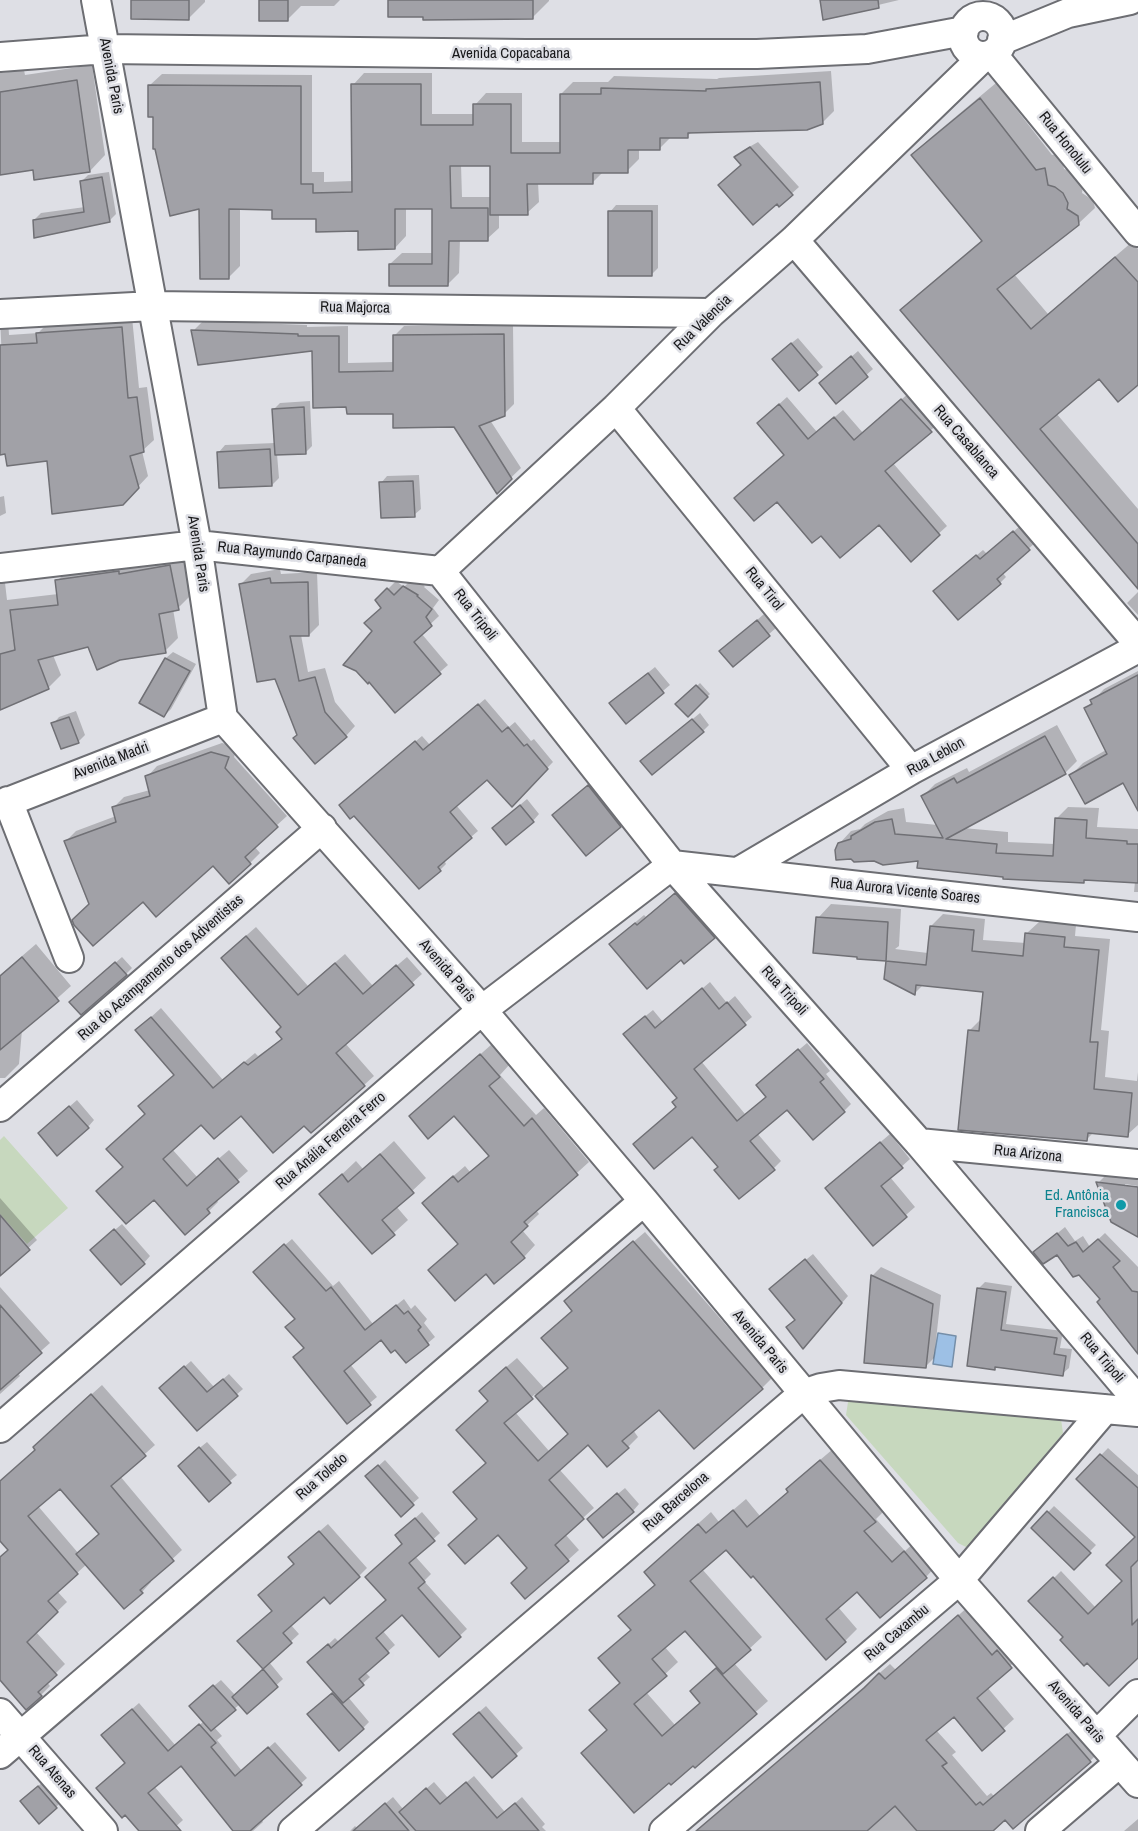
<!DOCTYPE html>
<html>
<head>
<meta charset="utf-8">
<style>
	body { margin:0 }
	canvas { display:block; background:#dedfe5 }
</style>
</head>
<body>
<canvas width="1138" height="1831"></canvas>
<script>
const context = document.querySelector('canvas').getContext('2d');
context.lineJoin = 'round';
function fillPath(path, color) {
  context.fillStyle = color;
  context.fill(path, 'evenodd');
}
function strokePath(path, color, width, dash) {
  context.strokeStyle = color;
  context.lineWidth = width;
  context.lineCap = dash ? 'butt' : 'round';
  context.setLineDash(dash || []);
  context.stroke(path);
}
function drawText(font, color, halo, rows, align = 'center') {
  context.font = font + ' "Archivo Narrow",sans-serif';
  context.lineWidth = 5;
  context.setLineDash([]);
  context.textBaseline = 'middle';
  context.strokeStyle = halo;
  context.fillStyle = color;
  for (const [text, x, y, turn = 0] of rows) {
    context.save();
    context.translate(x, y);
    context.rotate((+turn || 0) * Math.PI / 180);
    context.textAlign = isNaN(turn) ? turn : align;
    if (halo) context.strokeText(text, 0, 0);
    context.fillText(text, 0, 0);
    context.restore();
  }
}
const green = new Path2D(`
	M4,1136L68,1208L27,1244L0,1214V1140Z
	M858,1394L1061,1419L1063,1433L974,1545L966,1547L958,1543L846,1415L848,1402Z`);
const water = new Path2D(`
	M938,1333L956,1336L952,1367L933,1364Z`);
const shadow = new Path2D(`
	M132,0H205V2L188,19Z
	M260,0H340L334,6H301L287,20Z
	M390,0H549V1L532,18L424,16Z
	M822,0H899L824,18Z
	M92,65L105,155L90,171L34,168L0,174V73L24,70L25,75Z
	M831,71L834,111L822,123L692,132L687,136L671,137L659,149H639V159L627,171H604L593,182H538L539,202L527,213H499V228L487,239H460L459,273L447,285L390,264L402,253H433V208L406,207V236L395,248L359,229L317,218L274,208H240V266L228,278L201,208L154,115L150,85L162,74L312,75V172H324V182L353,181V85L364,73H432V114H475V105L486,93H522V142H561V94L573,82H608L614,76L717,79L719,78ZM461,164H491V197H462Z
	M996,83L1052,155L1061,153L1064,169L1071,171L1083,186L1082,193L1093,200L1095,208L1078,224L1014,274L1048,314L1132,242L1138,249V383L1099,377L1056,413L1138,509V587L902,310L918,294L983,239L914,155L929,139Z
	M758,142L799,187L779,205L736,157L742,151Z
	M109,172L116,214L109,221L34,220L41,213L85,207L81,182L88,175Z
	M616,205H658V268L651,275L610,212Z
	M0,317L8,319L9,335L38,333L49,322L132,317L139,388L147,387L154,440L142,451L148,476L122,504L48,460L7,452L0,453V407L4,406Z
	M203,321L307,325V327L348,326V363L394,362V336L404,326L513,325L514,404L504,414L490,420L521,468L497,491L455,426L395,412L348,406L313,349L193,331Z
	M798,338L823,367L799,388L780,352Z
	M858,351L873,369L836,402L828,377Z
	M910,392L939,423L893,463L947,526L911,559L880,523L821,534L777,500L736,498L785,454L767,415L787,397L817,432L843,410L863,433Z
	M310,401L312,446L306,452L277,454L279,478L272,485L219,452L225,445L275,443L274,409L280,403Z
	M419,475L421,509L414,515L381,483L387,476Z
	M4,496L6,513L0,516V497Z
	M1020,526L1035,543L1002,572L1006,577L1000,583L941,585L983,550L987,554Z
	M182,553L191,595L178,608L173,609L178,638L165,651L89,645L53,655L61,675L48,688L0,708V575L4,574L7,600L58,594L57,581L70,568Z
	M280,569L281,574L317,572L319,625L309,635H301L308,672L325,668L335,702L355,726L346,736L299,735L241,584L251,574Z
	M412,579L425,586L424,587L439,600L433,608L439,616L421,633L448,665L395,711L374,631L382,607L377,600L396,581L404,587Z
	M1138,592V615L1127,603Z
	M764,614L776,628L733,665L728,645Z
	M173,652L196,664L171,709L164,716L141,703L166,658Z
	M655,667L670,685L626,722L618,697Z
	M1138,671V782L1071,775L1083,763L1106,750L1086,708L1104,689Z
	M700,683L710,694L688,715L678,704Z
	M485,699L509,727L515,722L531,741L534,739L553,762L512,804L487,778L456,805L478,831L444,860L446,864L440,870L347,799L422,736L430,745Z
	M76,711L85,735L79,741L62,747L53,724L59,717Z
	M700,713L709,725L703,731L649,755Z
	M1057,725L1077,761L1065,773L963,828L1008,832V842L1055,844L1056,819L1068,807L1099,808L1097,827L1138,829V892H1134L1135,881L1086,879L1083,882L1004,876L839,844L851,831L860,829L865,824L888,811L904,808L906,822L938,825L923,796L935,784L967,768L969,772Z
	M222,743L238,747L234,757L287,816L254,846L260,853L250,863H213L143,900L91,904L66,841L76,831L116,816L114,807L124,797L150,790L147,777L157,766Z
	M599,776L630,816L620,826L564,805Z
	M527,799L539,814L533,821L500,822Z
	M684,885L722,928L714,937L681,958L619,936L644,915L646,917Z
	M831,904L901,909L899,946L895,949L928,953L931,926L943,914L985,919L983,940L1026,943L1027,933L1039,922L1076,925L1075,936L1110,939L1101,1030L1109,1031L1105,1077L1137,1081L1138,1072V1125L1127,1135L1094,1132L1086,1140L969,1031L982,1018L985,991L923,985L915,993L886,978L887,960L858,958L818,918Z
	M256,927L308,986L345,954L373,986L407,957L422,974L345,1043L374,1076L364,1085L304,1124L241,1114L202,1123L172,1149L197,1177L229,1150L248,1171L216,1199L218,1202L209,1211L124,1167L146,1114L175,1074L137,1030L161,1008L223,1080L255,1053L258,1056L283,1038V1027L232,948Z
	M36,944L71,986L22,1030L19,1064L5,1078H0V975Z
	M122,957L132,968L126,974L78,996Z
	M710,982L727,1003L735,996L752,1017L701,1061L745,1114L768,1096L765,1078L807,1043L830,1071L826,1074L851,1104L844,1111L787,1108L757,1133L781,1161L774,1168L720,1167L678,1106L679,1097L632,1027L653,1010L663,1022Z
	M492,1044L510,1064L500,1075L536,1115L544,1108L589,1162L536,1210L539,1214L522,1230L535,1245L524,1257L460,1244L435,1192L465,1166L470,1172L490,1155L454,1114L411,1116Z
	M77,1100L94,1120L88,1127H46Z
	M890,1134L910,1159L890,1177L915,1207L873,1244L836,1180Z
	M394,1141L426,1178L396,1206L408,1220L373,1252L321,1194L356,1161L363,1169Z
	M1118,1163L1138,1165V1186L1125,1184V1187L1138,1189V1235L1098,1183Z
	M0,1198L37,1240L0,1274Z
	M122,1224L150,1256L144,1263L99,1243Z
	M1065,1227L1075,1241L1083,1236L1090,1247L1105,1233L1138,1267V1351L1102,1299L1080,1273L1058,1253L1042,1246Z
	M645,1232L772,1378L762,1388L659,1407L633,1430L638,1437L628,1447L588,1443L559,1469L594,1508L565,1534L579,1550L568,1560L529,1567L498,1533L478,1518L488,1463L491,1380L517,1358L545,1389L569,1367L576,1291ZM535,1394L569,1433L549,1451L515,1412Z
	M292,1239L333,1286L339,1281L373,1324L404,1299L411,1309L415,1305L427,1319L424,1323L435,1337L407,1361L396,1347L381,1338L350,1364L377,1397L347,1422L305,1348L296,1318L262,1265Z
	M813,1254L848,1296L810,1340L778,1283Z
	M881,1267L941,1295L934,1358L925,1367L872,1276Z
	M985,1282L1012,1286L1006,1324L1063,1331L1060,1348L1072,1349L1069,1368L1062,1374L997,1366L995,1368L978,1289Z
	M0,1287L50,1343L17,1372L20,1376L0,1394Z
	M191,1361L214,1387L229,1374L243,1389L197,1429L167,1382Z
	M102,1385L155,1445L120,1476L182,1550L150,1580L151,1582L142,1592L87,1564L57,1591L67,1602L36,1632L65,1664L47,1682L50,1686L41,1695L0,1674V1557L9,1549L0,1538V1493L37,1450L44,1437ZM61,1486L100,1533L79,1554L38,1506Z
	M207,1442L237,1475L209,1499L186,1459Z
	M1108,1448L1138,1475V1656L1065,1637L1031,1601L1061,1571L1096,1608L1124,1581L1137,1537L1078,1479Z
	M833,1449L887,1508L876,1519L905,1551L917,1540L938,1564L926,1577L857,1590L838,1607L857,1629L845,1641L753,1574L726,1548L702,1569L762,1637L734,1663L768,1701L695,1766L608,1730L622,1682L632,1630L633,1604L656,1584L658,1560L711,1512L719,1522L746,1499L760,1516L789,1491L788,1489L800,1477ZM685,1628L718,1666L704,1679L702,1702L675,1725L646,1692L678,1662L664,1646Z
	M385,1460L419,1498L412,1504L374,1470Z
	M625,1488L639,1504L633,1511L596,1512Z
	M1054,1506L1096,1545L1074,1568L1033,1528Z
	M422,1512L440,1533L415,1556L431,1574L424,1581L467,1629L439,1655L402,1613L382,1630L395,1645L365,1672L370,1677L348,1697L369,1722L363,1728L315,1708L334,1691L316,1656L335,1638L339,1642L388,1600L404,1544L403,1529Z
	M328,1524L367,1568L359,1576L324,1595L291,1625L299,1634L269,1662L283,1679L247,1712L240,1704L214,1727L222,1736L217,1740L242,1771L275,1742L307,1778L261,1819L263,1822L253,1831H235L182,1764L154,1786L183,1820L171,1831H141L127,1762L109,1729L139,1703L176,1746L204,1721L197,1700L221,1680L235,1695L264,1669L239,1641L273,1610L296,1564L299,1549Z
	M969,1606L1021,1656L987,1687L1014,1719L982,1748L954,1715L936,1730L956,1752L952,1755L987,1796L991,1793L994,1796L1078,1725L1100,1751L1090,1761L1005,1818L991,1831H698L890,1664L896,1670Z
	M486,1706L523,1748L492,1776L462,1727Z
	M474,1776L505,1812L522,1797L545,1824L542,1827L546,1831H350L355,1826L357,1828L393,1797L403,1809L434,1782L448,1798Z
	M45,1780L63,1800L56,1807L28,1795Z
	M1138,1819V1831H1124Z`);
const building = new Path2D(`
	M131,0H189V20L131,19Z
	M259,0H288V21H259Z
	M388,0H533V19L423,20V17H388Z
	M820,0H878L879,8L823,20Z
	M77,80L90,172L34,180L33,170L0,175V92Z
	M820,82L823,124L807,130L688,133V138H660V150H628V173H593V184H527L528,215H490V166H450L451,208H488V241H449L448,286H389V264H432V209H395V249L358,250V231L316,232V219H272V210L229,209V279H200L199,209L170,216L155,149H153V117H148V85L301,86V184H313V193L352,192L351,84H421V125H473V104H511V153H560V94H601V88L706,91V89Z
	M980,98L1036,170L1045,168L1048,185L1055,187L1063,193L1068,203L1067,209L1078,216L1079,225L997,289L1031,329L1115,257L1138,282V385L1118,402L1099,379L1040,429L1138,544V589L900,310L982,241L911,155Z
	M750,147L793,195L779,207L777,204L753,225L718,185L741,165L734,157Z
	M102,177L110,222L34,238L33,220L84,212L80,181Z
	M608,211H652V276H608Z
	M122,327L128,398L137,397L144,452L130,456L139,488L123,505L52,514L47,461L7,466L5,454L0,455V345L37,343L36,333Z
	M191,330L298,334V336H339V372L393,371V335L504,334L505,416L479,426L512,479L497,494L454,427L393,428V414H347L346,407L313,408L312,351L198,365Z
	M791,343L818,375L799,391L772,359Z
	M851,356L868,377L836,404L819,383Z
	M901,399L932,432L885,471L940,535L911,562L879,525L840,558L821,536L812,543L777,502L754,521L734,498L784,455L757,423L779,404L808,439L834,417L854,440Z
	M304,407L306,454L275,455L272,409Z
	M270,449L272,486L219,488L217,452Z
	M413,481L415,517L381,518L379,482Z
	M1013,531L1030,550L997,579L1001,584L958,620L933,591L976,555L980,559Z
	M170,565L179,610L159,614L166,653L120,660L97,670L88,647L38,660L49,689L0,710V654L15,650L10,610L58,605L55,580L119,571V574Z
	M270,578L271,583L308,582L309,636H290L299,681L315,677L325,712L347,737L315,764L293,738L297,735L275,679L257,682L239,584Z
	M403,586L418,595L417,596L432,609L426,617L432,626L414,642L441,674L395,713L369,682L368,684L356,671L343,665L372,631L364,623L381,608L375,600L387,588L394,595Z
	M757,620L770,636L733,667L719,651Z
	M165,658L190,671L164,717L139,703Z
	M648,673L664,693L626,724L609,703Z
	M1138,675V811L1123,783L1085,804L1069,775L1107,754L1084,708L1092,704L1090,700Z
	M696,685L708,697L688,717L675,704Z
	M478,704L502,732L508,727L524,746L527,744L548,769L512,807L487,780L450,812L472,838L438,867L441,871L419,889L354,816L350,819L339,805L415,741L423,750Z
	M69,717L79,743L61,749L51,723Z
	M692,719L704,732L652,775L640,761Z
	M1045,736L1066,774L946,839L997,844L996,853L1053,856L1055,818L1087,820L1086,838L1127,841V844H1138V883L1084,880V883L1003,879V877L917,868L918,861L883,865L874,861L854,862L851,859L836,860L835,850L838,843L851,839V836L875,822L892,819L895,834L943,838L921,796L954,778L957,783Z
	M211,752L229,757L225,768L278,827L245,857L251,864L229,884L213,866L156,917L143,902L93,946L74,925L72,920L89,904L64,841L116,822L112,807L150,796L145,776Z
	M588,785L621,827L586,856L552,815Z
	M520,805L534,822L506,845L492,828Z
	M675,893L715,938L684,964L681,960L647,989L609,944L635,923L637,925Z
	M816,917L888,922L886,961L857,959V957L813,953Z
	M930,926L974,930L972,951L1023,956L1025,933L1065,937L1064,947L1099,950L1090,1042H1098L1094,1089L1132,1093L1128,1137L1088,1133L1087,1141L958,1130L968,1030L979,1031L983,992L916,985L915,995L884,979L886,961L926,965Z
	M246,936L298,995L335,963L363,994L396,965L414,985L336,1053L365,1086L311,1133L304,1126L273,1153L241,1116L214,1139L201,1125L163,1159L187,1186L218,1158L239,1182L207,1209L210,1213L185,1235L154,1200L126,1224L96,1191L123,1167L106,1149L145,1114L138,1106L174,1075L135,1030L151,1017L213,1088L244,1062L248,1065L282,1039L276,1032L281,1027L221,958Z
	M22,957L59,1001L0,1050V976Z
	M115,962L127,975L81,1015L69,1002Z
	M702,988L719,1009L727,1002L746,1025L694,1069L737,1121L766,1097L756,1085L798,1049L824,1079L820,1082L845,1112L813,1140L787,1110L750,1141L775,1170L739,1199L714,1170L718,1167L692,1137L654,1169L633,1144L676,1107L672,1102L677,1098L623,1034L645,1016L655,1028Z
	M480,1054L500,1077L489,1086L524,1126L532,1118L578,1175L524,1222L528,1226L511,1242L525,1258L494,1284L486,1274L455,1301L428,1270L458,1244L422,1203L453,1176L458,1182L489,1156L454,1116L428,1139L409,1116Z
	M69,1106L89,1128L57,1156L38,1133Z
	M880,1142L903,1168L881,1186L907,1217L873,1246L825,1188Z
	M380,1154L414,1193L382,1220L395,1235L372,1254L319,1194L342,1174L348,1182Z
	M1096,1182L1138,1187V1237L1111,1222Z
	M0,1215L30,1250L0,1276Z
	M114,1229L145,1264L121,1285L90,1250Z
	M1057,1233L1068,1246L1076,1242L1083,1252L1098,1239L1120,1261L1113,1267L1132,1291L1138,1292V1354L1097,1302L1100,1299L1079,1275L1073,1277L1057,1255L1043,1264L1033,1252Z
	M633,1241L763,1389L694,1449L659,1410L622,1441L629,1448L607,1467L588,1445L549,1480L584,1519L555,1545L569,1561L525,1599L511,1583L527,1568L498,1535L465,1564L448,1545L477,1519L453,1492L486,1463L456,1430L488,1401L479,1391L506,1367L533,1399L504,1423L538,1461L568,1434L535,1396L568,1368L541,1338L572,1311L564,1301Z
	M284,1244L326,1291L331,1287L365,1330L396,1305L404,1314L408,1311L421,1327L418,1330L429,1345L406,1363L395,1350L391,1353L381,1340L344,1371L371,1405L347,1424L293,1357L304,1348L285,1327L295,1319L253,1272Z
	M805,1259L842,1303L803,1349L786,1327L795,1320L769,1289Z
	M871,1275L933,1304L926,1368L864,1363Z
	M977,1288L1006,1292L1001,1330L1057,1338L1054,1354L1066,1356L1063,1376L995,1367V1370L967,1366Z
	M0,1305L42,1353L0,1390Z
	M184,1366L207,1392L223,1379L238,1396L197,1431L159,1388Z
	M91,1394L146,1456L111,1486L174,1561L140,1590L143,1593L124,1609L76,1554L99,1534L60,1489L28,1516L78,1574L48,1601L58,1612L27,1642L57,1675L38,1692L42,1696L26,1710L0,1680V1557L8,1550L0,1541V1481L35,1450L33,1447Z
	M199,1447L231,1483L209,1502L178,1466Z
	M1100,1454L1138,1488V1560L1131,1567L1132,1625L1138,1619V1658L1109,1686L1087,1663L1084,1666L1060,1640L1063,1637L1028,1601L1053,1577L1088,1614L1122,1581L1106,1565L1135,1537L1076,1479Z
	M820,1460L876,1522L864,1531L892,1562L904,1551L927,1578L880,1618L857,1592L826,1619L846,1642L826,1660L753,1576L751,1578L726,1550L690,1581L751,1650L723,1674L685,1631L652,1659L667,1676L634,1704L662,1736L700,1703L690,1691L716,1668L757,1714L695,1768L693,1766L671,1785L669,1783L634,1813L581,1753L607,1730L589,1710L620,1683L598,1658L631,1630L618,1616L655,1585L644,1572L698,1524L706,1533L733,1510L747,1527L788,1492L786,1489Z
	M378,1465L414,1505L401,1517L365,1476Z
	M617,1493L634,1512L603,1538L587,1519Z
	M1047,1511L1091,1553L1074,1570L1031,1528Z
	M415,1518L435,1541L409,1563L425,1582L418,1588L461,1637L439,1657L402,1615L376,1638L389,1653L359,1679L364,1685L343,1703L307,1662L328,1644L331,1648L386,1600L365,1577L402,1544L395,1535Z
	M319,1531L360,1577L330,1604L324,1597L283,1633L292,1643L263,1669L237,1641L272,1611L258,1595L294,1564L288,1557Z
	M958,1615L992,1655L997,1650L1012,1668L977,1698L1005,1731L982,1751L954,1717L926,1740L947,1763L942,1766L976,1805L980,1802L983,1805L1067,1734L1091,1762L1013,1829L1005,1820L993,1831H917L895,1806L867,1831H696L864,1688L879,1673L885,1679Z
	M263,1669L278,1687L247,1714L232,1697Z
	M213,1685L236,1710L211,1731L189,1706Z
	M332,1693L364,1729L339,1751L307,1714Z
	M132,1709L168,1751L199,1724L216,1743L211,1747L235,1776L268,1747L302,1785L250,1831H233L181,1766L148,1793L181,1831H139L125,1815L122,1818L96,1788L125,1763L101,1735Z
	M479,1712L517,1756L492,1778L453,1734Z
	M466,1782L497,1818L515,1803L539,1831H416L399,1812L426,1788L440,1804Z
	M38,1786L57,1808L39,1824L20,1801Z
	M385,1803L409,1831H353Z`);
const minor = new Path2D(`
	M96,0L197,545L223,718L482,1010L644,1201L959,1580L1138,1783
	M963 36a20 20 0 1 1 40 0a20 20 0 1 1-40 0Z
	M1002,40L1068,13L1130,0
	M992,54L1138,232
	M0,57L106,49L526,54H757L867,49L964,31
	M794,240L1138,643
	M0,314L153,306L711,313
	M616,408L911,770
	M0,568L197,545L440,571
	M440,571L672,865L919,1143L1138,1401
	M440,571L616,408L711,313L794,240L984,56
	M8,801L69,958
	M0,805L223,718
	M738,872L911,770L1138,648
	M0,1107L322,828
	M919,1143L1138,1164
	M0,1428L482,1010L672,865L1138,917
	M0,1713L103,1831
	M1097,1735L1138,1694
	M0,1754L644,1201
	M293,1831L803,1394L821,1388L839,1385L1138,1412
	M664,1831L959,1580L1105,1409
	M1040,1831L1119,1763`);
const markers = [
	[1121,1205,6,"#0f9aa8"]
];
const streetNames = [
	["Avenida Copacabana",511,54],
	["Avenida Paris",111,76,79],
	["Rua Honolulu",1065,143,51],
	["Rua Majorca",355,308,1],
	["Rua Valencia",703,323,-44],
	["Rua Casablanca",966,442,49],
	["Avenida Paris",198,554,81],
	["Rua Raymundo Carpaneda",292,555,6],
	["Rua Tirol",764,589,51],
	["Rua Tripoli",475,615,52],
	["Rua Leblon",936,757,-29],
	["Avenida Madri",111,761,-21],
	["Rua Aurora Vicente Soares",905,891,6],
	["Rua do Acampamento dos Adventistas",161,968,-41],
	["Avenida Paris",447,971,49],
	["Rua Tripoli",784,991,48],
	["Rua Anália Ferreira Ferro",331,1141,-41],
	["Rua Arizona",1028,1154,6],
	["Avenida Paris",760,1342,50],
	["Rua Tripoli",1102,1358,50],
	["Rua Toledo",322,1477,-41],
	["Rua Barcelona",676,1502,-41],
	["Rua Caxambu",897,1633,-40],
	["Avenida Paris",1076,1712,49],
	["Rua Atenas",52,1772,49]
];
const cultureNames = [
	["Ed. Antônia",1109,1196],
	["Francisca",1109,1213]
];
fillPath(green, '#c7d8be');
fillPath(water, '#9dc0e5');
strokePath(water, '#758ea8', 1.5);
fillPath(shadow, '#0003');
fillPath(building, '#a1a1a7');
strokePath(building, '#707075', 1.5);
strokePath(minor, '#6d6e73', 32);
strokePath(minor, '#fff', 28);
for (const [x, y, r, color] of markers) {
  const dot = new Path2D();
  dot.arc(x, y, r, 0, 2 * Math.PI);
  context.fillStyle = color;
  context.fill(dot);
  strokePath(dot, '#dedfe5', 2);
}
drawText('15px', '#19191b', '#dedfe5', streetNames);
drawText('15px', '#0d838f', '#dedfe5', cultureNames, 'right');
</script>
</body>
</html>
